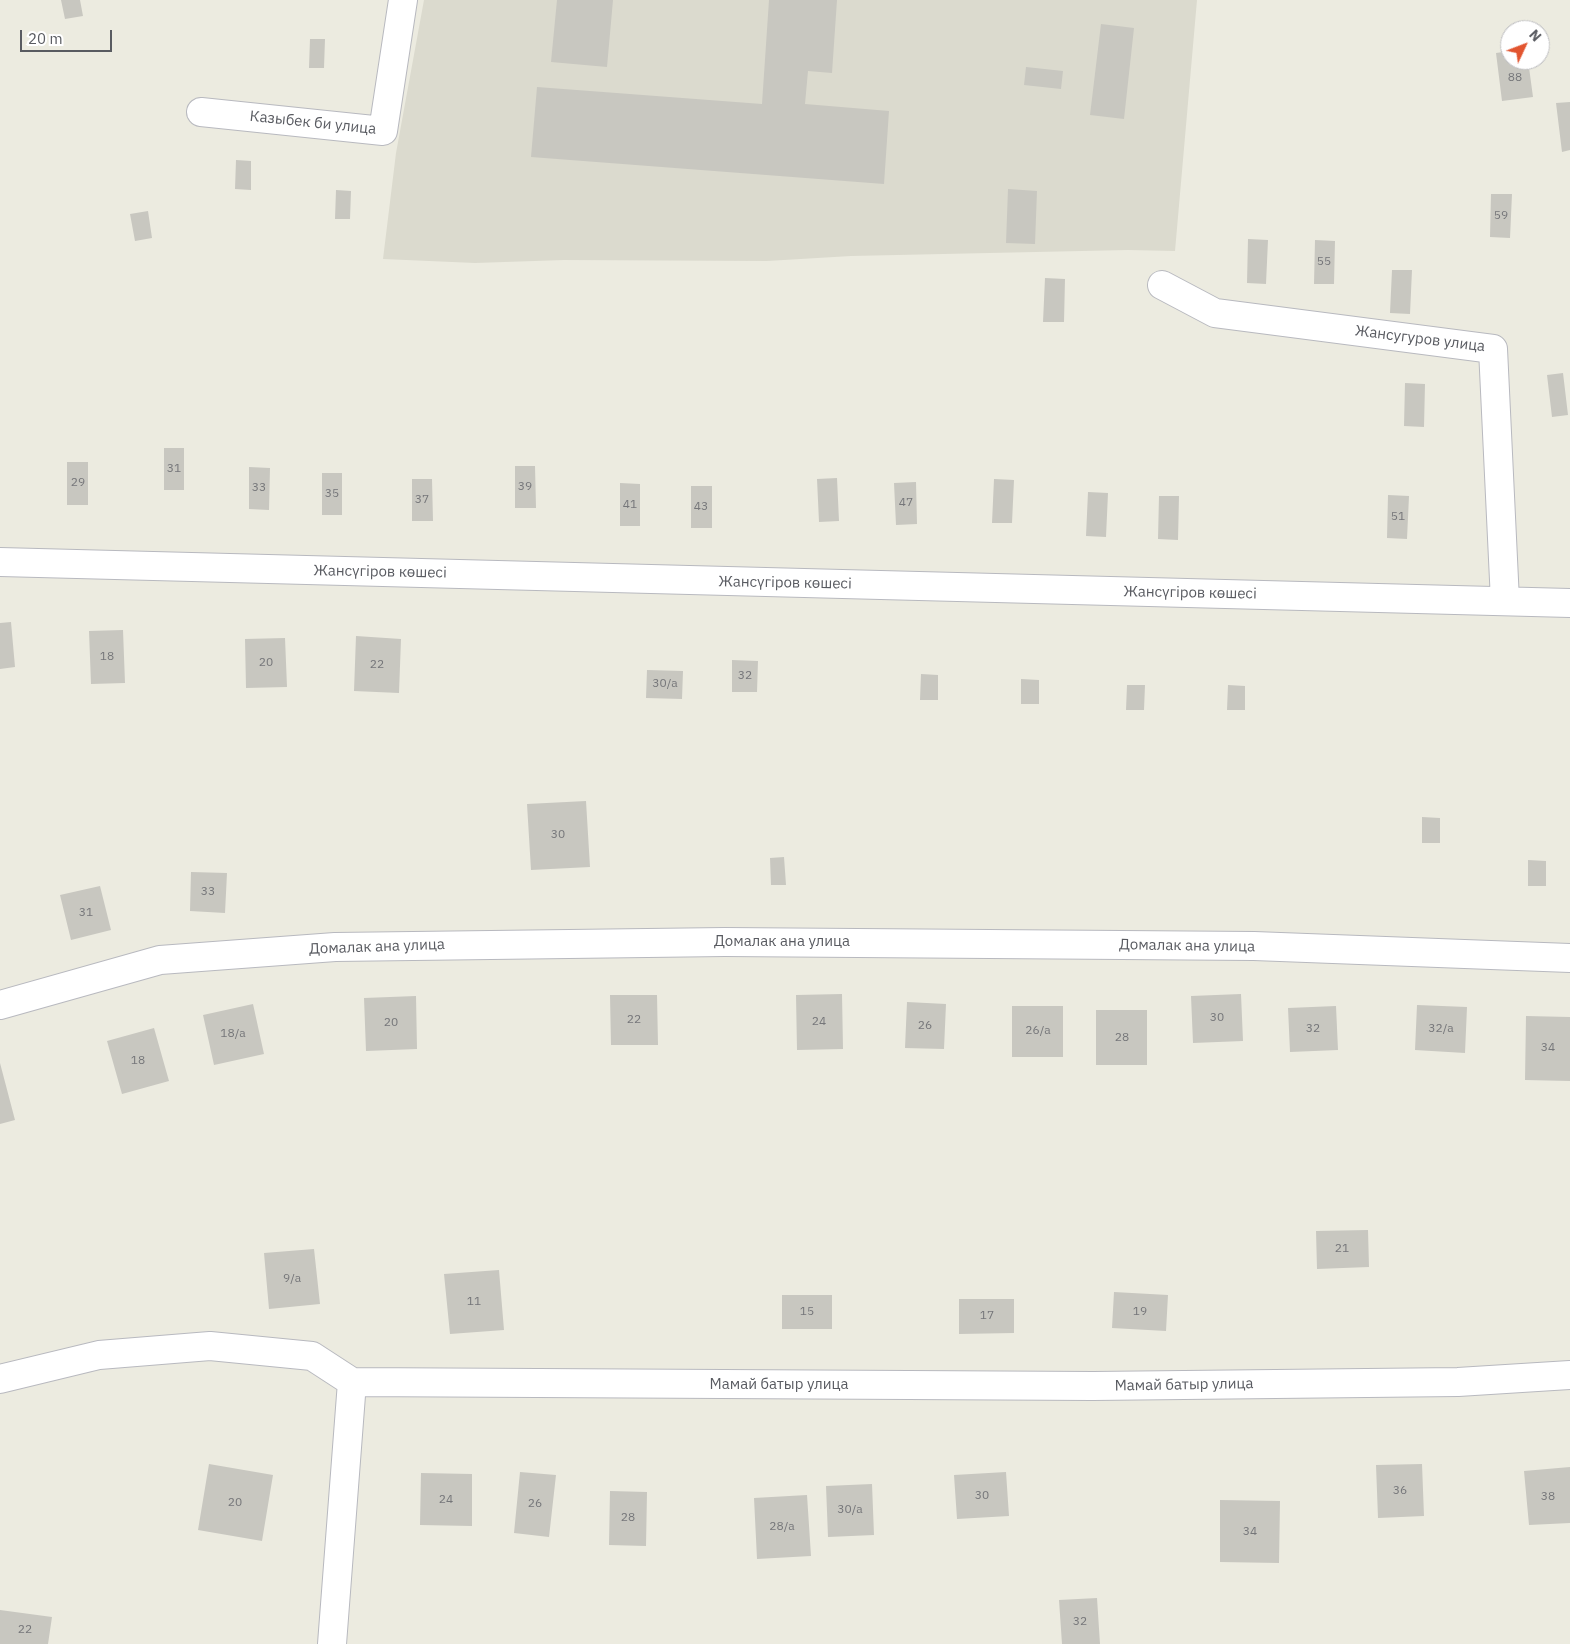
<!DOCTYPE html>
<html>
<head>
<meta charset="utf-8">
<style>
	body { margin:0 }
	#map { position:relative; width:1570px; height:1644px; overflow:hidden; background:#ecebe0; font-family:"IBM Plex Sans",sans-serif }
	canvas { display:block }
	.north { position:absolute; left:1500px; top:20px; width:50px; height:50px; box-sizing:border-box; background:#fff; border:1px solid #bdbdc0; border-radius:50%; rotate:47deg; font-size:14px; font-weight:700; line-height:20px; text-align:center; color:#595b61 }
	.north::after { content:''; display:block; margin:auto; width:18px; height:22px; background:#e25530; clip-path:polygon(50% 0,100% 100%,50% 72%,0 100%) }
	.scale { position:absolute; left:20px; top:30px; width:92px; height:22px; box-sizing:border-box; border:2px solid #595b61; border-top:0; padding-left:6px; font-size:15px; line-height:18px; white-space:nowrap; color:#595b61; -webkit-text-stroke:4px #fff; paint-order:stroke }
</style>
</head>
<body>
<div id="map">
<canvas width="1570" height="1644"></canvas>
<div class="north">N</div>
<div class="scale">20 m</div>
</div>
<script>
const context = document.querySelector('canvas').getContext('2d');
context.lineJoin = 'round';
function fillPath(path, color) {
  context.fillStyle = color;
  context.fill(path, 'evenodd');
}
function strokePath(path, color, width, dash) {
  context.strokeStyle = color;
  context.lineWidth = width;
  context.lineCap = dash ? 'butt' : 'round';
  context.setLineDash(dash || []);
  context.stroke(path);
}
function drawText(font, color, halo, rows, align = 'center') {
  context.font = font + ' "IBM Plex Sans",sans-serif';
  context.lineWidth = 4;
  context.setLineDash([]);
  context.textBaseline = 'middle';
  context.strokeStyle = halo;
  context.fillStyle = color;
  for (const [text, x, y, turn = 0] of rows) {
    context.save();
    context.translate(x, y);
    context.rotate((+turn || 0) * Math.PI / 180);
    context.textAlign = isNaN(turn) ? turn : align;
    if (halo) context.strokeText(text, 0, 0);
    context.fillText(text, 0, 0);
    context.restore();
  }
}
const education = new Path2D(`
	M424,0H1197L1175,251L1128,250L851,256L767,261L564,260L475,263L383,259L396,153Z`);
const building = new Path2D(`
	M61,0H80L83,16L65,19Z
	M557,0H613L607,67L551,62Z
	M769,0H837L832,73L808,71L805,104L889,111L884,184L531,157L537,87L762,104Z
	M1101,24L1134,28L1124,119L1090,115Z
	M310,39H325L324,68H309Z
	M1510,51V60H1528L1533,97L1502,101L1496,53Z
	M1026,67L1063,71L1061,89L1024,85Z
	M1570,102V150L1562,152L1556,103Z
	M236,160L251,161V190L235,189Z
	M1008,189L1037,191L1035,244L1006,243Z
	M336,190L351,191L350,219H335Z
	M1491,194H1512L1510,238L1490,237Z
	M148,211L152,238L135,241L130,214Z
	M1248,239L1268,240L1266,284L1247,283Z
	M1315,240L1335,241L1334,284H1314Z
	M1392,270H1412L1410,314L1390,313Z
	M1045,278L1065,279L1064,322H1043Z
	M1563,373L1568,415L1552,417L1547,375Z
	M1405,383L1425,384L1424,427L1404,426Z
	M164,448H184V490H164Z
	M67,462H88V505H67Z
	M515,466H535L536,508H515Z
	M249,467L270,468L269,510L249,509Z
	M322,473H342V515H322Z
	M837,478L839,521L819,522L817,479Z
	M412,479H432L433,521H412Z
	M994,479L1014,480L1012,523H992Z
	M916,482L917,524L896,525L894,483Z
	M620,483L640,484V526H620Z
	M691,486H712V528H691Z
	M1088,492L1108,493L1106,537L1086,536Z
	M1388,495L1409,496L1407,539L1387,538Z
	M1159,496H1179L1178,540L1158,539Z
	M11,622L15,667L0,669V623Z
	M123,630L125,683L91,684L89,631Z
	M356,636L401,639L399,693L354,691Z
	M285,638L287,687L246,688L245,639Z
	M732,660L758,661L757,692H732Z
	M647,670L683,671L682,699L646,698Z
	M921,674L938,675V700H920Z
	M1021,679L1039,680V704H1021Z
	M1127,685H1145L1144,710H1126Z
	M1228,685L1245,686V710H1227Z
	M586,801L590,867L531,870L527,804Z
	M1422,817L1440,818V843H1422Z
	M784,857L786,885H771L770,858Z
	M1528,860L1546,861V886H1528Z
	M191,872L227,873L225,913L190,911Z
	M100,886L111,930L71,940L60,895Z
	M842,994L843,1049L797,1050L796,995Z
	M1241,994L1243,1041L1193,1043L1191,996Z
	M610,995H657L658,1045H611Z
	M416,996L417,1049L366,1051L364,998Z
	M907,1002L946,1004L944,1049L905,1048Z
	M253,1004L264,1054L214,1065L203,1015Z
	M1417,1005L1467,1007L1465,1053L1415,1050Z
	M1012,1006H1063V1057H1012Z
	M1336,1006L1338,1050L1290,1052L1288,1008Z
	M1096,1010H1147V1065H1096Z
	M1526,1016L1570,1017V1081L1525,1080Z
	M154,1028L169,1081L122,1094L107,1041Z
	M0,1063L15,1120L0,1124Z
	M1368,1230L1369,1267L1317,1269L1316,1231Z
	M314,1249L320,1304L269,1309L264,1253Z
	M499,1270L504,1330L450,1334L444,1274Z
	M1114,1292L1168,1295L1166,1331L1112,1328Z
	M782,1295H832V1329H782Z
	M959,1299H1014V1333L959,1334Z
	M209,1464L273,1475L262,1541L198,1530Z
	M1422,1464L1424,1516L1378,1518L1376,1465Z
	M1570,1467V1523L1529,1525L1524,1471Z
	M520,1472L556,1475L549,1537L514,1533Z
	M1006,1472L1009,1516L957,1519L954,1475Z
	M421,1473L472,1474V1526L420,1525Z
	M872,1484L874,1535L828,1537L826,1486Z
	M610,1491L647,1492L646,1546L609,1545Z
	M807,1495L811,1556L757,1559L754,1498Z
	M1220,1500L1280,1501L1279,1563L1220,1562Z
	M1097,1598L1100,1644H1062L1059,1600Z
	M0,1610L52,1617L48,1644H0Z`);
const minor = new Path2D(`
	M201,112L383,131L403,0
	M1162,285L1215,313L1493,349L1505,601
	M0,562L1570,603
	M0,1005L160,960L335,947L725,942L1254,946L1570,958
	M0,1379L99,1355L210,1346L312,1356L352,1382L1093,1386L1458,1382L1570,1375
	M332,1644L352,1382`);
const numberNames = [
	["88",1515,78],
	["59",1501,216],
	["55",1324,262],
	["31",174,469],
	["29",78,483],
	["39",525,487],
	["33",259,488],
	["35",332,494],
	["37",422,500],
	["47",906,503],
	["41",630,505],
	["43",701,507],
	["51",1398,517],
	["18",107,657],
	["20",266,663],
	["22",377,665],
	["32",745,676],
	["30/а",665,684],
	["30",558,835],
	["33",208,892],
	["31",86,913],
	["30",1217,1018],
	["22",634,1020],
	["24",819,1022],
	["20",391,1023],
	["26",925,1026],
	["32",1313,1029],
	["32/а",1441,1029],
	["26/а",1038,1031],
	["18/а",233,1034],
	["28",1122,1038],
	["34",1548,1048],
	["18",138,1061],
	["21",1342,1249],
	["9/а",292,1279],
	["11",474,1302],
	["15",807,1312],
	["19",1140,1312],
	["17",987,1316],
	["36",1400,1491],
	["30",982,1496],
	["38",1548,1497],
	["24",446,1500],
	["20",235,1503],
	["26",535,1504],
	["30/а",850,1510],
	["28",628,1518],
	["28/а",782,1527],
	["34",1250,1532],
	["32",1080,1622],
	["22",25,1630]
];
const streetNames = [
	["Казыбек би улица",313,123,6],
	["Жансугуров улица",1420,339,7],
	["Жансүгіров көшесі",380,572,1],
	["Жансүгіров көшесі",785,583,1],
	["Жансүгіров көшесі",1190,593,1],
	["Домалак ана улица",782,942],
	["Домалак ана улица",1187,946,1],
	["Домалак ана улица",377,947,-2],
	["Мамай батыр улица",779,1385],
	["Мамай батыр улица",1184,1385,-1]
];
fillPath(education, '#dbdace');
fillPath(building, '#c8c7c0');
strokePath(minor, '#b8b9bf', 30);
strokePath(minor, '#fff', 28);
drawText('12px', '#757679', null, numberNames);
drawText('15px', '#595b61', '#fff', streetNames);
</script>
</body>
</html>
